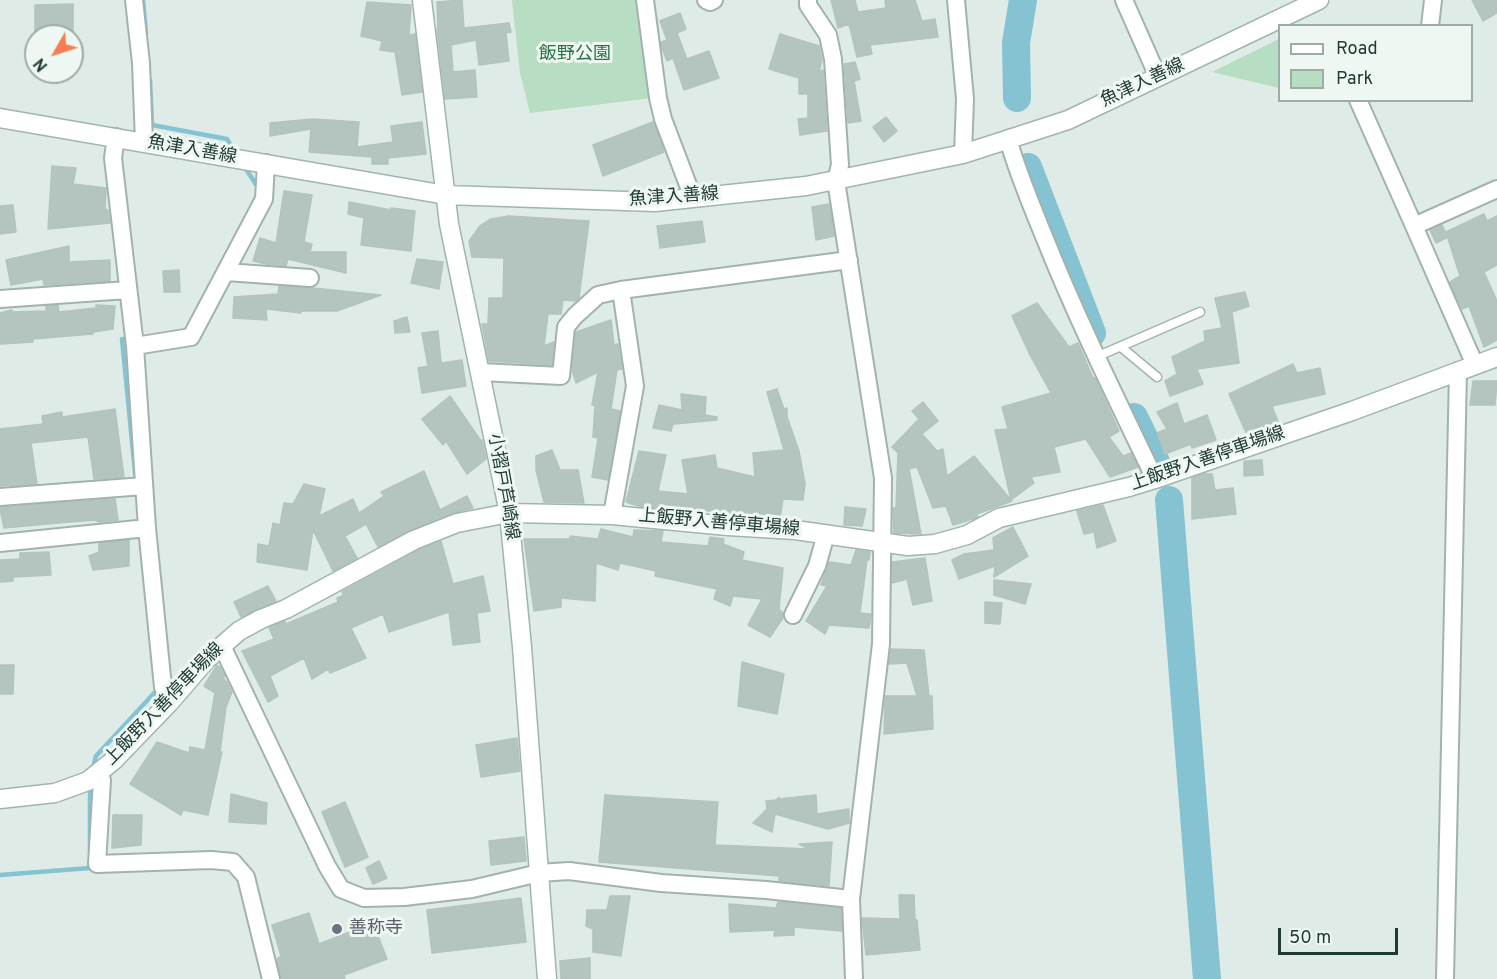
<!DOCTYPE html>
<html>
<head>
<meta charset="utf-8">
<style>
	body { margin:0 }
	#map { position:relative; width:1497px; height:979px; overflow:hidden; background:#dfebe6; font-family:Overpass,sans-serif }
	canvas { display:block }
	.legend { position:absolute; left:1278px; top:24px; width:195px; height:78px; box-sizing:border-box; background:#eff7f3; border:2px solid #9caca7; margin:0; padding:8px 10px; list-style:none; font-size:18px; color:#203b34 }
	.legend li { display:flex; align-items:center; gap:12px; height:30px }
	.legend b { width:30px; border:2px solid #9caca7 }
	.north { position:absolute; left:24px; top:24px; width:60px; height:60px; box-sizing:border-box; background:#eff7f3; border:2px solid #9caca7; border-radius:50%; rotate:231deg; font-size:16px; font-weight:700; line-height:24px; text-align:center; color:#203b34 }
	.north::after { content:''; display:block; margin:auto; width:21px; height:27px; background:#f57f52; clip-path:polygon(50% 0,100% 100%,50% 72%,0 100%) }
	.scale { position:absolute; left:1278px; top:928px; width:120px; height:27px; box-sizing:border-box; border:3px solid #203b34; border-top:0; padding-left:8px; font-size:18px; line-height:21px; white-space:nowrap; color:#203b34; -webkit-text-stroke:4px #eff7f3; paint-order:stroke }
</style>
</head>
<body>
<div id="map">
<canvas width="1497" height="979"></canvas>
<ul class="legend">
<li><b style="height:8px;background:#fff"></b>Road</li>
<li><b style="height:16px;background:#b7ddc2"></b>Park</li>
</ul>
<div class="north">N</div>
<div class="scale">50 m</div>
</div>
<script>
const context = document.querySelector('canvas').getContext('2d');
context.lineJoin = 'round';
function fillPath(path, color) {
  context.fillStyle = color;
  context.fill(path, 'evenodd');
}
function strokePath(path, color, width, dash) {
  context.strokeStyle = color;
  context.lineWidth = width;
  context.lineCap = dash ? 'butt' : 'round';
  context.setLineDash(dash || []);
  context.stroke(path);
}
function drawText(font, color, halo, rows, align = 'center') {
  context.font = font + ' Overpass,"Noto Sans JP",sans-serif';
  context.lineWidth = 6;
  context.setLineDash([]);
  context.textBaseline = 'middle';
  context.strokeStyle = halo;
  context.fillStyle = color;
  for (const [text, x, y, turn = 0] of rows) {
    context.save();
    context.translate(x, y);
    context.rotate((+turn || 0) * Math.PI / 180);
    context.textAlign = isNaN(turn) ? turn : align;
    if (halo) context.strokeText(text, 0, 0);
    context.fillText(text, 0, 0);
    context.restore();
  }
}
const green = new Path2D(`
	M512,0H640L651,98L530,113L520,73Z
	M1279,39V88L1212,72Z`);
const stream = new Path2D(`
	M143,0L146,33
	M150,80L152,125L227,139L236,154
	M244,166L259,189
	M129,339H122L136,482
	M92,772L96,756L156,691V687
	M90,850V786
	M0,875L90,868V864`);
const river = new Path2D(`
	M1017,98L1016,43L1023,0
	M1028,167L1092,333
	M1134,417L1156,462
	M1169,500L1207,979`);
const building = new Path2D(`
	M462,0L464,28L509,23L511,32L506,33L509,61L479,65L476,40L451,45L453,72L475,70L477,97L445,99L437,29H438L437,2Z
	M831,0H855L858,12L886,8L885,0H915L922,21L935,19L938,37L870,45L872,54L857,57L849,24L838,28Z
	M1472,0H1497V13L1483,21Z
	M367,2L411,5L409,35L415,34L422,92L402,95L395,52L380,50L382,41L361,36Z
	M73,4V35H35V5Z
	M680,13L686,29L677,33L687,59L709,51L719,78L684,90L673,58L667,61L662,48L661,42L667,40L660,21Z
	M780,34L819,46L822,60L819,71L823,70L827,131L800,135L798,119L808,118V94H799V78L769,69Z
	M855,62L860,79L854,81L861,121L848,123L844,64Z
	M886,117L897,131L884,142L873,127Z
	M313,119L359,122L357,147L393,142L391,126L422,122L426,154L388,158V164H372V157L309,152L311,129L270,136V123Z
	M653,122L664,152L603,176L593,145Z
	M52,166L76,168L73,184L106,188L105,209L108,210L110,223L48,229Z
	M284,191L312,195L304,242L312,244L310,252H346V273L288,259L286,266L266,264L253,261L260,238L276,243Z
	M349,202L391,210V208L415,211L411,251L361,245L364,218L348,214Z
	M829,204L834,236L816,240L812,207Z
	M13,205L16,232L0,234V206Z
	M1484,214L1487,221L1497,216V265L1484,272L1497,301V340L1484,347L1469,306L1462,309L1450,282L1460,276L1446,232Z
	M509,216L589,221L579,298L576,301L563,300L561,314H548L544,346L554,342L552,365L489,361L482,324H488L489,298H503L504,258L472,257L469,241L480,226L491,219Z
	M702,221L705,242L660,248L657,226Z
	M1442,225L1448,237L1436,243L1430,230Z
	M69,246V262L110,260V281L44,285L43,279L11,285L6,260Z
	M417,259L443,262L439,289L411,283Z
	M179,270L180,292H164L163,271Z
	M279,286L313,288L381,295L337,311H301V313L266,309L267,320L233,318L234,297L278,294Z
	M1245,292L1249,306L1232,312L1239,363L1197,369L1203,384L1170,396L1165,381L1177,374L1172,357L1205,341L1204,331L1222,328L1215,298Z
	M1037,303L1069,347L1078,343L1093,378H1095L1119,431L1109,437L1123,456L1131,453L1138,467L1110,477L1086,439L1054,447L1060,472L1031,477L1034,483L1011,500L1012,501L977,514L978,517L973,519L953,525L946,506L933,508L917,467L909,469L921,534L894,533L893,508H896L898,453L892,447L919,419L912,411L923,402L938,421L922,434L937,451L943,449L947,476L974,456L1011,500L995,430L1008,429L1002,407L1051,393L1030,355L1012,316Z
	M58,305L59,312L96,308V305L115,306L113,329L93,332V334L33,339V342L0,344V313L12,310V312L46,311V306Z
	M407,317L410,332L395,333L394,321Z
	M611,320L614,345L618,344L622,369L617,370L611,409L620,411L608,480L592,477L598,438L593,437L595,405H592L598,372L576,383L572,370L576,332Z
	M438,331L441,363L462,360L466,386L422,393L418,368L428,366L422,333Z
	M1293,364L1297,373L1320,368L1325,394L1272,406L1279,424L1247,435L1229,394Z
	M1473,381H1497L1495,405H1470Z
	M777,389L784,409L787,408V417L799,451L805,484L803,500L783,499L780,518L747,516L702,510V512L642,507L626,502L639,451L666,455L658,491L688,494L682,460L715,455L717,468L755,477L753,453L784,450L767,392Z
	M681,394L706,397L705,415L717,417V420L674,424V420L671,431L653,428L659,405L682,410Z
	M450,396L481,441L482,440L486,459L467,474L446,441L443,445L422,419Z
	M1177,403L1184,424L1207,415L1216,440L1192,448L1191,444L1165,454L1157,433L1167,429L1157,412Z
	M115,409L124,477L94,479L88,437L31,443L37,484L0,486V429L43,424L42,416L62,412V417Z
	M552,450L560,470H578L584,503L544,502L536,470V456Z
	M1262,460L1263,475L1244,476V461Z
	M424,471L440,510L467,496L473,508L453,513L410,530L378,547L366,524L345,536L357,558L333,571L313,530L307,570L257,562L258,544L269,546L273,523L280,525L284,503L293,504L304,484L325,489L319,516L353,499L359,513L384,496L381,492Z
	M1203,474H1212L1215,490L1233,488L1236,514L1192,519V478Z
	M115,499L118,520L99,522L95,520L58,523L4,528L0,509V507Z
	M1103,505L1116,541L1097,548L1094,532L1084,534L1077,511Z
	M845,507L866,509L862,526L844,525Z
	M1013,527L1028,556L994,577L995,566L959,579L952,560L964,554L994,550L993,538Z
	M601,529L633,537L634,530L663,531L661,542L708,546L710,537L724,539L723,544L744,552L742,560L783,568L779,609L783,613V618L770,637L748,625L762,599L733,596L730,606L714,599L717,589L655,576L656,571L620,563L618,570L596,563L595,601L561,598V607L534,611L524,539H570V536L598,539Z
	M129,540V566L93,570L89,556L99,552V543Z
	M441,541L453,584L483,576L490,611L477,613L480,642L453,645L449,612L389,632L383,614L351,628L366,658L330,673L328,669L312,679L304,658L270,676L278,696L268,702L242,651L274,639L269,628L285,621L286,624L338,602L337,598L344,595L342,592L419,550Z
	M856,550L870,552L869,560H867L860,613L871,614L869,628L829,625L825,634L806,621L827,586L821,585L829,562L851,565Z
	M49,552L51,575L13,577V581L0,582V560L20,559V553Z
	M925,558L932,601L913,605L907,579L892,583V562Z
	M994,580L1031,584L1025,604L994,595Z
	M268,586L276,601L241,617L234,602Z
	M985,602L1002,603L1000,624L985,623Z
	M891,649L924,650L929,696H932L933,729L884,734L885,696H917L907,663L889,664Z
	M742,662L784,674L777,714L738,706Z
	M0,665H14L13,694H0Z
	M217,665L220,667L225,676L223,678L227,682L232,692L226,707L220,752H222L208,815L183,810L181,815L130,784L157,742L189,753L190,747L205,750L215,693L204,686Z
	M517,738L520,771L481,777L476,745Z
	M231,794L267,803L266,824L229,822Z
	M605,795L718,802L715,845L809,849L799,844L832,842L829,886L779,881V876L599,862Z
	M816,795L817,814L849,809V823L828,829L775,814L772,832L753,823L767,809L766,801L776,800L779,797V799Z
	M345,802L368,857L345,867L322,812Z
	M113,815H142L141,845L112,848Z
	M524,837L526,861L491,865L489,841Z
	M379,861L387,878L373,884L366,868Z
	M899,895H914L915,920H917L920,950L866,955L862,918L900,919Z
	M610,896H630L621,956L593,952V929L586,926L587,910H607Z
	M521,898L526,942L432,953L427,910Z
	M778,902L841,908L842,931L794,927V935L774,936L775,930L730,932L729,904L776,908Z
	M309,913L319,944L373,923L387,959L344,975L345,979H281L277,959L281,956L272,925Z
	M590,958V979H561L560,961Z`);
const lane = new Path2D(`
	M1121,347L1157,377
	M1096,357L1200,312`);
const street = new Path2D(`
	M134,0L141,63L144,142
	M645,0L658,98L663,119L693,198
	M706,0L710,2L714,0
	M808,0V5L828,35L833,59L840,165L836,181L883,478L881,644L851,899L854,979
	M956,0L965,99L963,154
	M1124,0L1158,77
	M1430,26L1433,0
	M1358,100L1414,226
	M116,137L113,158L135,346L147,528L163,687L169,703
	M1008,139C1017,171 1030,202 1043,234C1076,317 1116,398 1155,479
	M226,272L310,278
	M0,299L128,290
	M135,346L191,337L264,199L266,163
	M1475,365L1414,226L1497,189
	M481,372L561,376L566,327L575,316L598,295L621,290
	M0,497L144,486
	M612,515L635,386L621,290L849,260
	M0,543L147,528
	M793,615L817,566L826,534
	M222,646L327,866L341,889L364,898L404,897L472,889L539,873L569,871L661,883L766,890L851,899
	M98,773L102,780L97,864L211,860L233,862L246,877L271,979
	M1445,979L1458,371`);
const secondary = new Path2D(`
	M422,0L449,224L509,513L522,647L547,979
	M0,118L446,195L655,202L806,186L963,154L1068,120L1319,0
	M0,799L55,793L88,781L114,760L169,703L207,659L239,631L261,619L286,609L414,540L457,523L509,513L612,515L728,526L795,530L908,546L935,544L967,535L999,518L1129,487L1155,479L1352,411L1497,357`);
const markers = [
	[337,929,6,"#6b7280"]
];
const parkNames = [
	["飯野公園",575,55]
];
const streetNames = [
	["魚津入善線",1143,84,-25],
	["魚津入善線",192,151,10],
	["魚津入善線",674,198,-4],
	["上飯野入善停車場線",1208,460,-19],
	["小摺戸芦崎線",502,487,80],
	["上飯野入善停車場線",719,524,5],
	["上飯野入善停車場線",165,705,-46]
];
const worshipNames = [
	["善称寺",349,929]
];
fillPath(green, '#b7ddc2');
strokePath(stream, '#85c3d2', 4.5);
strokePath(river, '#85c3d2', 28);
fillPath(building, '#b4c5bf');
strokePath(building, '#b1c4bd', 1.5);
strokePath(lane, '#a2b3ad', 11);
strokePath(street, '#a2b3ad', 20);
strokePath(secondary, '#9eb6ae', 21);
strokePath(lane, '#fff', 8);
strokePath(street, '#fff', 16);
strokePath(secondary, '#fff', 18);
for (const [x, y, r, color] of markers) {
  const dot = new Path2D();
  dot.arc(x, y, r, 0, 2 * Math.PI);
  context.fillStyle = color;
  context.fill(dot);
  strokePath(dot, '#eff7f3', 2);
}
drawText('18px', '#297248', '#eff7f3', parkNames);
drawText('18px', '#203b34', '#eff7f3', streetNames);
drawText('18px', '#5b616d', '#eff7f3', worshipNames, 'left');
</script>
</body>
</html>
